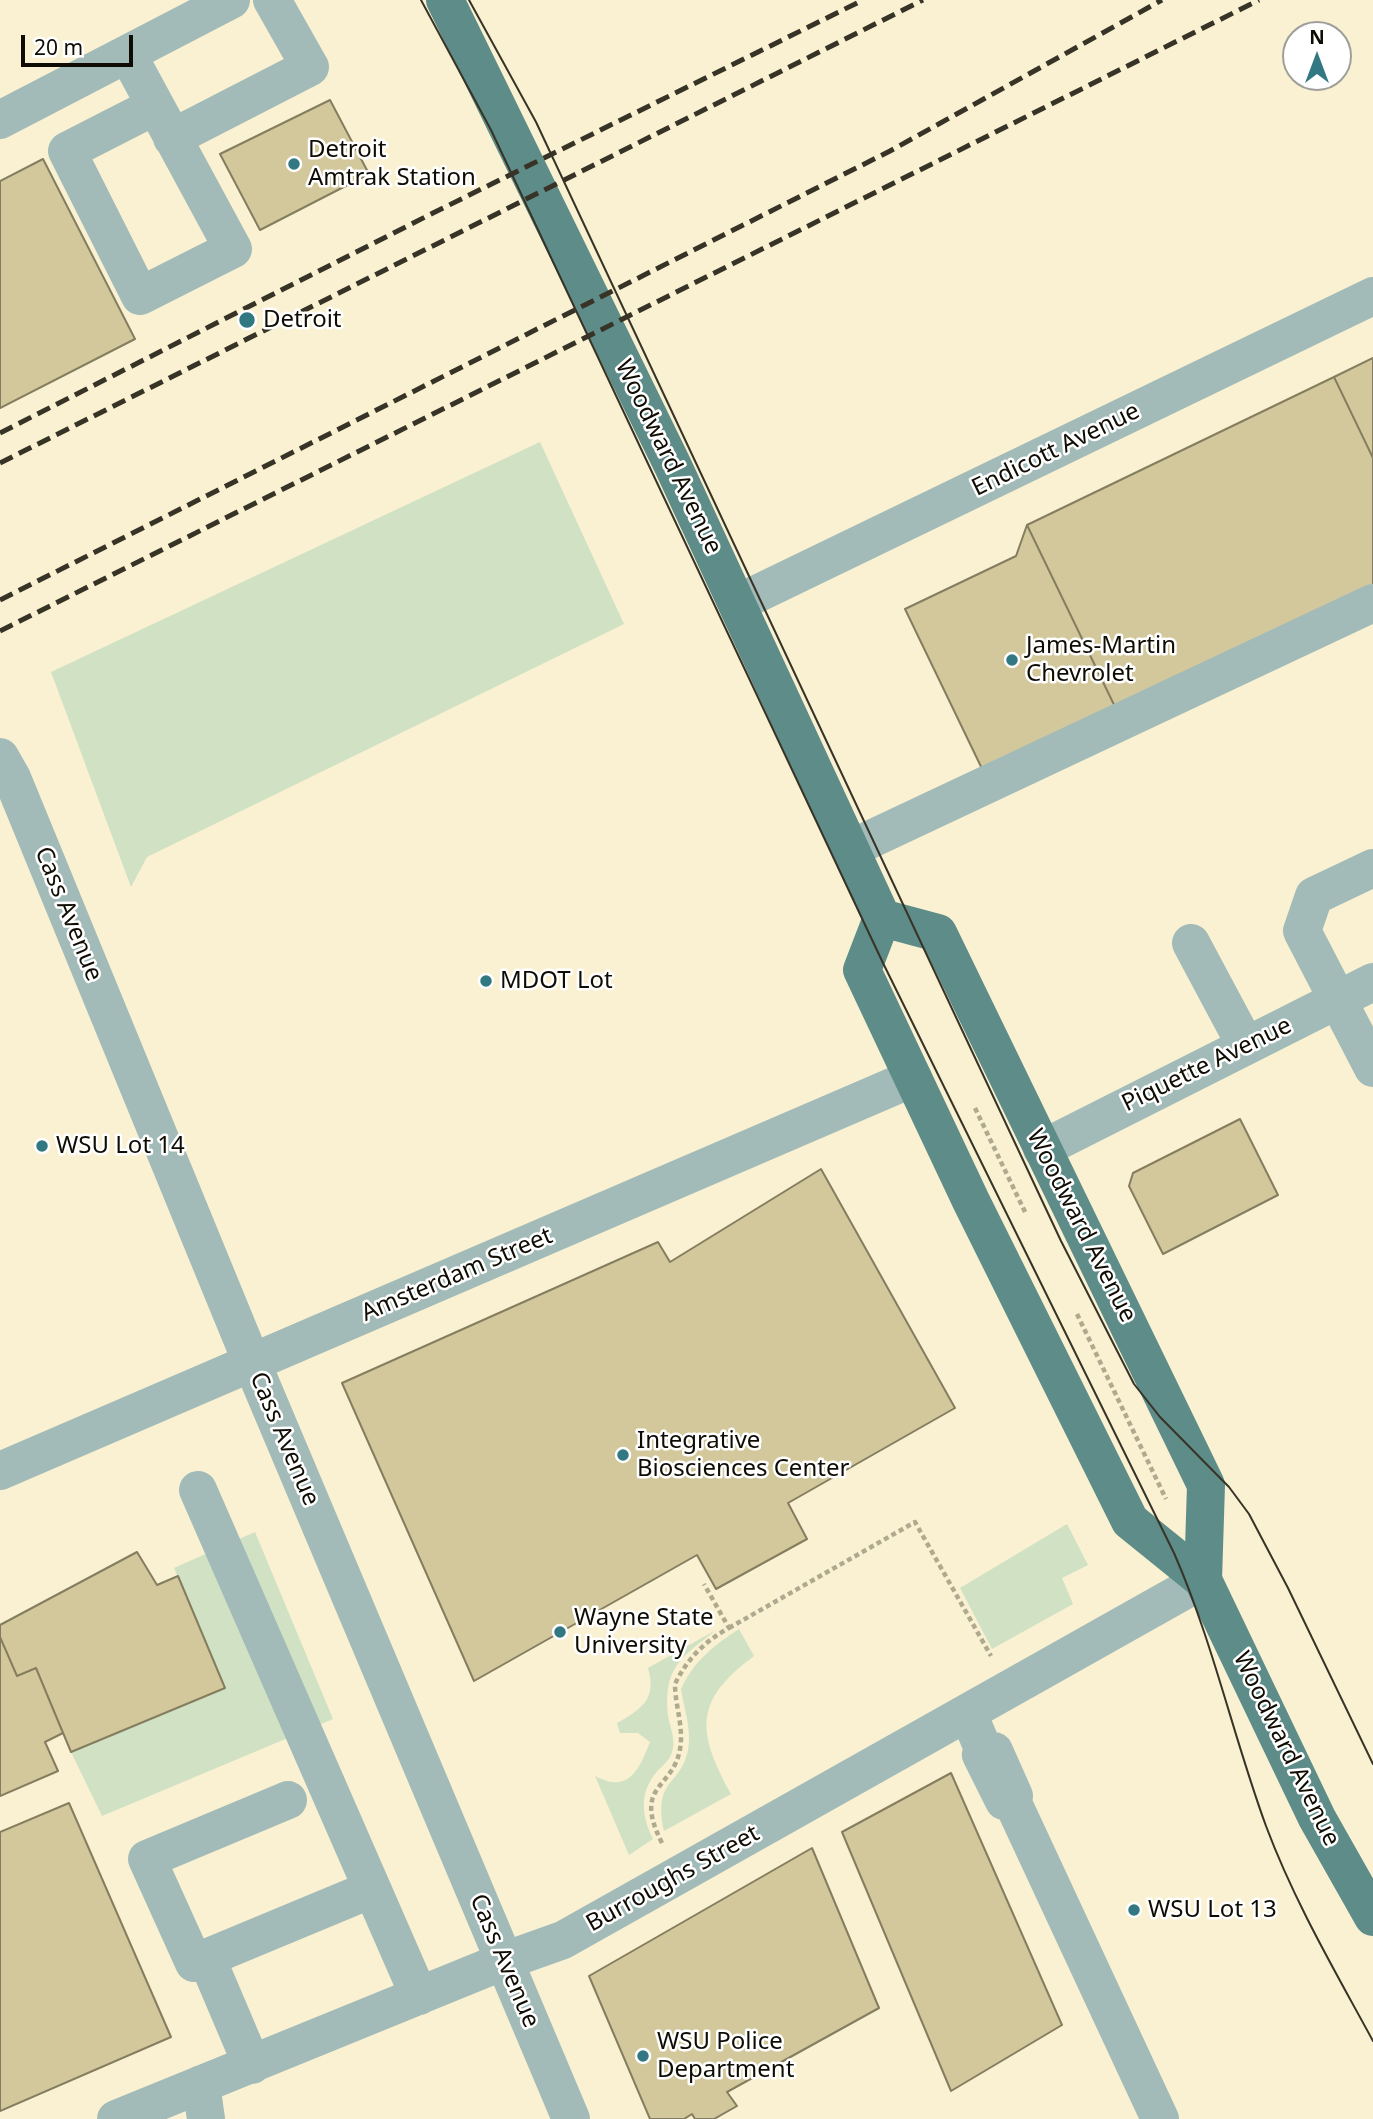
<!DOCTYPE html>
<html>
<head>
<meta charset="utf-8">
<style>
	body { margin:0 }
	#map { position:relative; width:1373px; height:2119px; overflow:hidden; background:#f9f1d1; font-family:"Noto Sans",sans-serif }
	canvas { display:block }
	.north { position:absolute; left:1282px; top:21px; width:70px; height:70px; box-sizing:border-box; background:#fff; border:2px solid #9f9e9a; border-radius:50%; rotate:0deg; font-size:19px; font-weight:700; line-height:28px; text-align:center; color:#0f0c03 }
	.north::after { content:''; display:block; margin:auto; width:24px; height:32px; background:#317883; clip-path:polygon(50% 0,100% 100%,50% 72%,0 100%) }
	.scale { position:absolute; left:21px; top:35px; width:112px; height:32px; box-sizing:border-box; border:4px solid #0f0c03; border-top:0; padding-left:9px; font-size:21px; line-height:24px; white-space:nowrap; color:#0f0c03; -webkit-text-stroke:5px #fff; paint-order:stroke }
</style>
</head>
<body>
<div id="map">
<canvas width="1373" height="2119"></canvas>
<div class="north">N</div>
<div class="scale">20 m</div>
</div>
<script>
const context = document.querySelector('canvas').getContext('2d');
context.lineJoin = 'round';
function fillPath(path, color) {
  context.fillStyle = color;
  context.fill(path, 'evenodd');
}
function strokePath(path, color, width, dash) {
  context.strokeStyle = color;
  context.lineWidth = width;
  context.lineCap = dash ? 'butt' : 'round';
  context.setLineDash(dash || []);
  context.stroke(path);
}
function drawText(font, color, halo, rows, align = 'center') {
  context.font = font + ' "Noto Sans",sans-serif';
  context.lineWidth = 5;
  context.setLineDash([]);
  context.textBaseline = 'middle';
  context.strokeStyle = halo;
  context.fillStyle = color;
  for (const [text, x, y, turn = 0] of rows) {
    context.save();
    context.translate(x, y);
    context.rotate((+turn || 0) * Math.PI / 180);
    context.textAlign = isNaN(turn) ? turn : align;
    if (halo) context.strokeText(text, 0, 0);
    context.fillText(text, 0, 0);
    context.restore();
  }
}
const green = new Path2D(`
	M540,442L624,624L147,857L131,887L51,672Z
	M1067,1524L1088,1565L1062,1578L1073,1604L992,1649L960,1588Z
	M255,1532L333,1719L102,1816L71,1752L224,1688L174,1568Z
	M739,1629L754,1656C693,1701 697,1732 731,1794L664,1831C653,1777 680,1788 688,1750C692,1730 684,1709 681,1689C694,1661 713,1646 739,1629Z
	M716,1630C681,1658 663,1667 668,1716C670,1727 675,1738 673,1748C671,1761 662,1765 655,1774C639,1794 642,1817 653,1839L629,1855L595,1776C629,1794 639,1770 650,1742L638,1733H620L617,1723C642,1709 657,1699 648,1668Z`);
const building = new Path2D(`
	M330,100L369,174L260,230L220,154Z
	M43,159L135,339L0,408V181Z
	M1373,358V458L1334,377Z
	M1334,377L1373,458V590L1118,713L1027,525Z
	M1027,525L1118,713L986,777L905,609L1016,556Z
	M1240,1119L1278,1195L1163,1254L1129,1186L1133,1173Z
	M821,1169L955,1408L788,1503L807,1539L716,1589L697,1555L474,1681L342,1383L658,1242L670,1262Z
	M137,1552L157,1585L178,1576L225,1688L71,1752L36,1668L17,1676L0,1637V1625Z
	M0,1637L17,1676L36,1668L63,1733L45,1742L58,1771L0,1796Z
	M951,1773L1062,2025L951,2091L842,1832Z
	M69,1803L171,2037L0,2111V1832Z
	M812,1848L879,2008L727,2092L737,2106L714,2119H695L692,2114L684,2119H650L589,1976Z`);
const path = new Path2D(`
	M975,1108L1026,1214
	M1077,1314L1166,1499
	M729,1628L915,1522L991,1656
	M662,1843C632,1784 673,1790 680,1749C684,1727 675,1706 675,1684C687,1659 705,1641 729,1628L704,1584`);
const minor = new Path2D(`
	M128,55L233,249L140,296L67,151L155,106
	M0,120L231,0
	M172,138L310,67L272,0
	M738,603L1373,296
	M0,757L12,778L252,1363L571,2119
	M850,849L1373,603
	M1373,868L1314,896L1302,931L1373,1068
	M1191,943L1246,1046
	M1042,1149L1373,982
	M0,1471L913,1078
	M198,1490L419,1996
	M968,1713L984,1751L981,1755L1004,1801H1012L1014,1796L994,1751H984
	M288,1800L147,1859L194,1963L372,1889
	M1012,1801L1160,2119
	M207,1959L252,2065
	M201,2084L206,2119
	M116,2119L504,1961L563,1940L1203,1580`);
const major = new Path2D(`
	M445,0L673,466L882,918L862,970L971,1201L1130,1521L1203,1580L1317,1818L1373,1917
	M882,918L938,933L1206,1485L1203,1580`);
const tram = new Path2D(`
	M421,0L491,130L883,963L1174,1553C1213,1642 1233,1736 1266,1826C1294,1901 1335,1971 1373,2041
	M469,0L536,122L1061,1241L1134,1384L1160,1417L1229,1487L1249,1514L1288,1588L1373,1764`);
const rail = new Path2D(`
	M0,433L433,213L863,0
	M0,463L923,0
	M0,600L890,151L1162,0
	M0,631L1259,0`);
const markers = [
	[294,164,7,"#317883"],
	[247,320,9,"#317883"],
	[1012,660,7,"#317883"],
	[486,981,7,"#317883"],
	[42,1146,7,"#317883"],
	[623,1455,7,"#317883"],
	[560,1632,7,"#317883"],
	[1134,1910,7,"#317883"],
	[643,2056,7,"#317883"]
];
const poiNames = [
	["Detroit",308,150],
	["Amtrak Station",308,178],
	["Detroit",263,320],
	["James-Martin",1026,646],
	["Chevrolet",1026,674],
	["MDOT Lot",500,981],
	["WSU Lot 14",56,1146],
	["Integrative",637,1441],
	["Biosciences Center",637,1469],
	["Wayne State",574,1618],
	["University",574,1646],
	["WSU Lot 13",1148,1910],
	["WSU Police",657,2042],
	["Department",657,2070]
];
const streetNames = [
	["Endicott Avenue",1056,450,-26],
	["Woodward Avenue",668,457,64],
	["Cass Avenue",68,914,68],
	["Piquette Avenue",1207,1065,-26],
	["Woodward Avenue",1081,1226,63],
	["Amsterdam Street",457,1275,-23],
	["Cass Avenue",284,1439,67],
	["Woodward Avenue",1286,1749,64],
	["Burroughs Street",673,1879,-29],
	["Cass Avenue",504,1961,67]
];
fillPath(green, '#d0e1c4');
fillPath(building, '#d3c89c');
strokePath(building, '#847d5f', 2);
strokePath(path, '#afa990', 4.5, [5, 3.5]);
strokePath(minor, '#a2bbb8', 38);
strokePath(major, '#5e8c88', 38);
strokePath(tram, '#373326', 2);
strokePath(rail, '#373326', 5, [14, 7]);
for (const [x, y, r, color] of markers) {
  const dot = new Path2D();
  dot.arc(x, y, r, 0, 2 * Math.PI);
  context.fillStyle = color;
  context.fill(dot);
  strokePath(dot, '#fff', 2.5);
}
drawText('24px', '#0f0c03', '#fff', poiNames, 'left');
drawText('24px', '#0f0c03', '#fff', streetNames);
</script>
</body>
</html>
